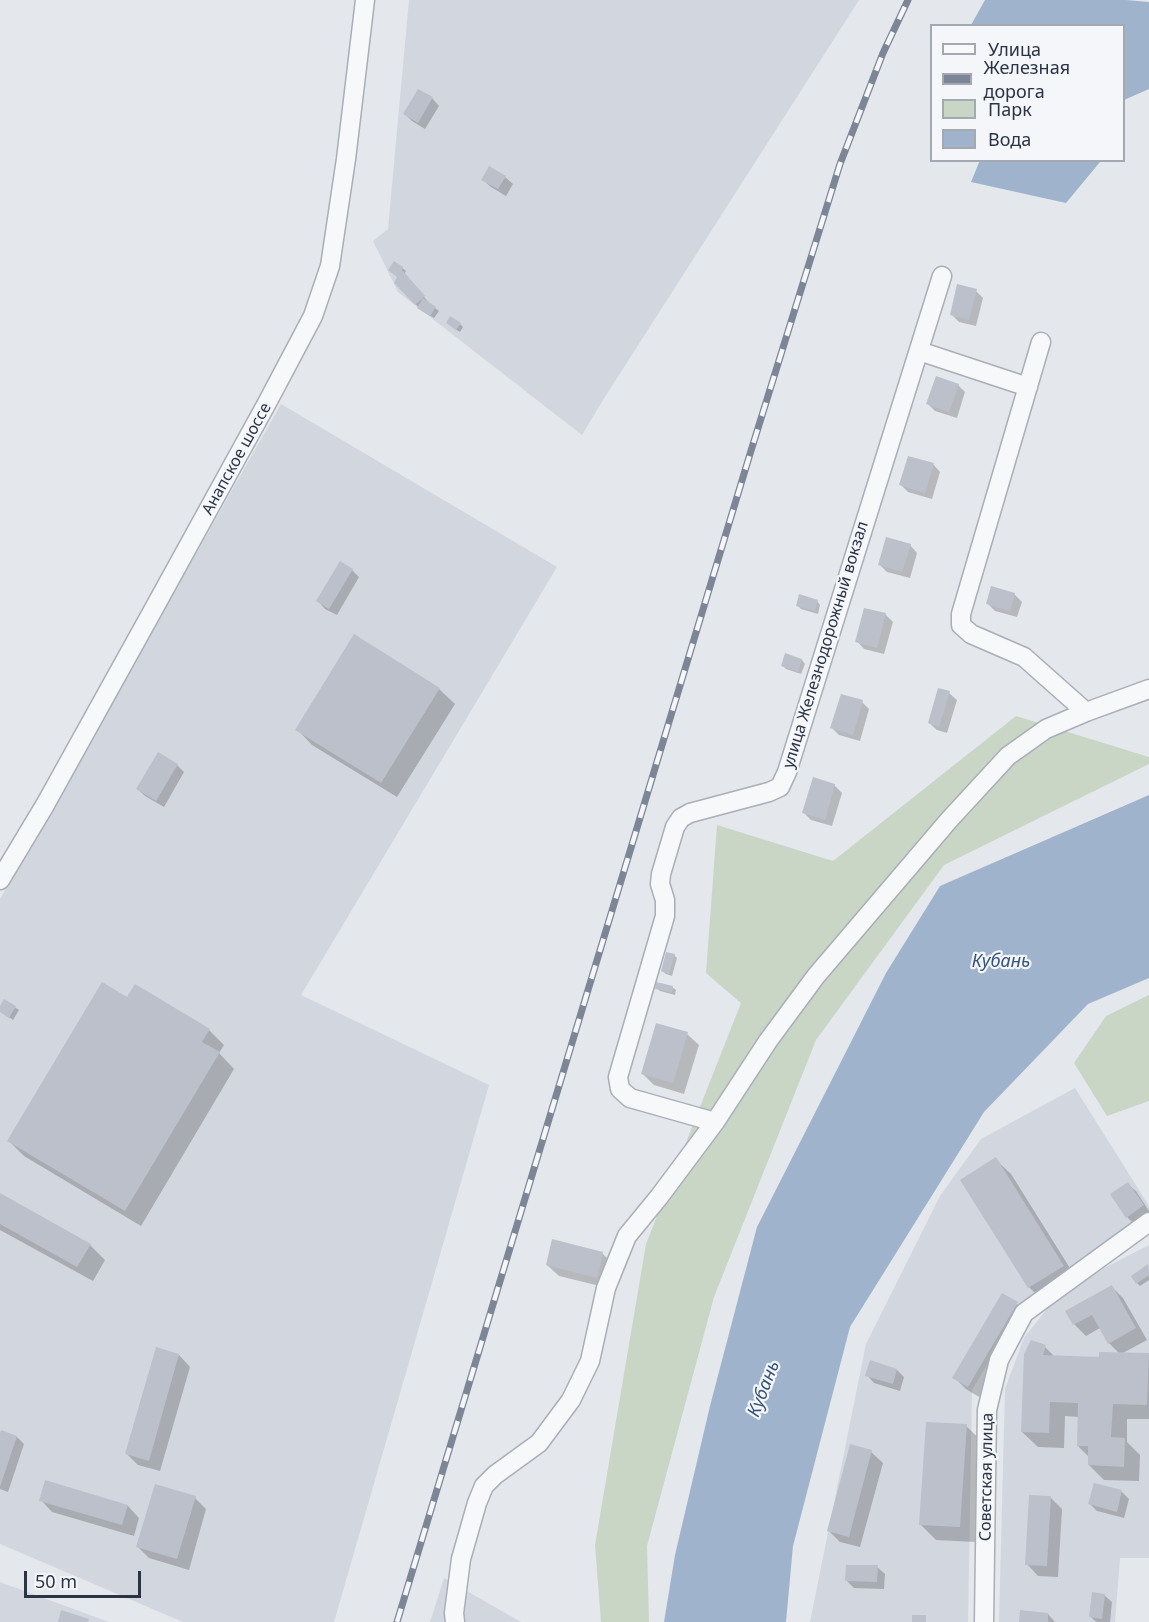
<!DOCTYPE html>
<html>
<head>
<meta charset="utf-8">
<style>
	body { margin:0 }
	#map { position:relative; width:1149px; height:1622px; overflow:hidden; background:#e4e7ec; font-family:"Noto Sans",sans-serif }
	canvas { display:block }
	.legend { position:absolute; left:930px; top:24px; width:195px; height:138px; box-sizing:border-box; background:#f4f6f9; border:2px solid #a4a8b1; margin:0; padding:8px 10px; list-style:none; font-size:18px; color:#2b3445 }
	.legend li { display:flex; align-items:center; gap:12px; height:30px }
	.legend b { width:30px; border:2px solid #a4a8b1 }
	.scale { position:absolute; left:24px; top:1571px; width:117px; height:27px; box-sizing:border-box; border:3px solid #2b3445; border-top:0; padding-left:8px; font-size:18px; line-height:21px; white-space:nowrap; color:#2b3445; -webkit-text-stroke:4px #f4f6f9; paint-order:stroke }
</style>
</head>
<body>
<div id="map">
<canvas width="1149" height="1622"></canvas>
<ul class="legend">
<li><b style="height:8px;background:#f7f8fa"></b>Улица</li>
<li><b style="height:8px;background:#7d8696"></b>Железная дорога</li>
<li><b style="height:16px;background:#c9d6c5"></b>Парк</li>
<li><b style="height:16px;background:#9fb4cc"></b>Вода</li>
</ul>
<div class="scale">50 m</div>
</div>
<script>
const context = document.querySelector('canvas').getContext('2d');
context.lineJoin = 'round';
function fillPath(path, color) {
  context.fillStyle = color;
  context.fill(path, 'evenodd');
}
function strokePath(path, color, width, dash) {
  context.strokeStyle = color;
  context.lineWidth = width;
  context.lineCap = dash ? 'butt' : 'round';
  context.setLineDash(dash || []);
  context.stroke(path);
}
function drawText(font, color, halo, rows, align = 'center') {
  context.font = font + ' "Noto Sans",sans-serif';
  context.lineWidth = 4.5;
  context.setLineDash([]);
  context.textBaseline = 'middle';
  context.strokeStyle = halo;
  context.fillStyle = color;
  for (const [text, x, y, turn = 0] of rows) {
    context.save();
    context.translate(x, y);
    context.rotate((+turn || 0) * Math.PI / 180);
    context.textAlign = isNaN(turn) ? turn : align;
    if (halo) context.strokeText(text, 0, 0);
    context.fillText(text, 0, 0);
    context.restore();
  }
}
const built = new Path2D(`
	M409,0H859L603,400L582,435L398,292L373,241L388,229Z
	M281,404L557,567L301,995L489,1085L334,1622H183L0,1544V899Z
	M1075,1088L1149,1206V1212L1022,1306L972,1390L968,1622H810L866,1344L940,1196L981,1139Z
	M1149,1245V1558H1120L1115,1622H999L1005,1389L1024,1338L1050,1305L1079,1281Z
	M444,1578L521,1622H430Z
	M0,1582L109,1622H0Z`);
const green = new Path2D(`
	M1016,716L1149,757V764L944,865L816,1040L714,1297L647,1546L649,1622H601L595,1545L646,1244L741,1003L706,973L717,825L833,861Z
	M1149,995V1101L1107,1116L1074,1063L1106,1016Z`);
const water = new Path2D(`
	M985,0H1126L1149,2V89L1124,100V26L971,25Z
	M980,160H1100V162L1066,203L971,182Z
	M1149,795V978L1088,1004L984,1112L850,1327L793,1546L786,1622H664L675,1555L710,1406L757,1227L886,973L940,886Z`);
const shadow = new Path2D(`
	M432,98L439,106L425,129L412,121L405,114Z
	M505,177L513,184L506,196L491,187L483,180Z
	M402,268L406,271L404,274L431,305L439,311L434,318L422,311L396,283Z
	M976,291L983,298L976,326L959,322L951,314Z
	M460,324L463,327L460,332L451,326Z
	M958,385L965,392L957,418L935,411L928,404Z
	M933,464L940,472L932,499L908,492L901,485Z
	M910,545L917,553L910,578L887,572L880,565Z
	M352,570L359,577L337,615L325,609L318,601Z
	M1014,594L1022,602L1017,617L995,611L988,604Z
	M817,601L820,605L818,614L801,609L797,605Z
	M865,609L886,615L893,622L884,654L864,649L857,641Z
	M802,660L805,664L801,674L786,669L782,665Z
	M439,689L455,704L397,797L312,745L297,729Z
	M949,693L957,700L947,733L937,730L929,723Z
	M862,702L869,709L860,741L839,735L832,728Z
	M177,765L184,772L164,807L145,796L138,789Z
	M834,785L842,793L832,826L811,820L804,813Z
	M674,955L677,958L672,976L666,974L662,971Z
	M672,987L676,990L675,995L660,991L656,988Z
	M128,999L209,1030L224,1045L219,1053L234,1069L141,1226L24,1156L9,1141Z
	M5,1001L19,1010L13,1020L0,1011Z
	M687,1034L699,1045L684,1094L654,1085L642,1073Z
	M995,1159L1011,1174L1078,1281L1044,1302L1029,1287Z
	M1128,1184L1136,1191L1149,1211V1214L1134,1224L1127,1217Z
	M0,1195L90,1245L105,1260L93,1281L0,1230Z
	M602,1253L614,1265L608,1288L559,1276L547,1265Z
	M1148,1266L1149,1280L1140,1286L1137,1283Z
	M1112,1287L1123,1298L1147,1340L1121,1354L1149,1355V1419H1127V1442L1140,1455L1139,1481L1104,1480L1089,1465V1457L1078,1446L1079,1417L1065,1416L1064,1448L1038,1447L1022,1432L1045,1347L1055,1357L1100,1358L1120,1354L1109,1343L1100,1328L1086,1336L1074,1324L1067,1311Z
	M1017,1304L1028,1315L979,1397L966,1389L954,1377Z
	M179,1355L190,1367L160,1471L138,1465L127,1454Z
	M897,1370L904,1377L900,1391L874,1383L867,1375Z
	M966,1426L982,1441L975,1542L936,1540L920,1524Z
	M17,1437L24,1444L8,1492L0,1489V1438Z
	M871,1452L883,1463L860,1547L840,1542L829,1531Z
	M1122,1492L1129,1499L1124,1518L1097,1511L1090,1504Z
	M1050,1497L1062,1509L1058,1577L1038,1576L1027,1564Z
	M195,1498L206,1509L189,1570L149,1558L138,1547Z
	M41,1500L128,1506L139,1518L134,1536L52,1512Z
	M877,1567L885,1574L884,1589L854,1588L847,1581Z
	M1104,1595L1112,1602L1110,1622H1096L1091,1617Z
	M1048,1614L1055,1622H1021Z`);
const building = new Path2D(`
	M418,89L433,97L418,123L403,114Z
	M489,166L506,176L498,189L481,180Z
	M394,261L403,267L402,270L425,296L415,305L394,283L397,277L388,270Z
	M957,284L977,289L969,320L950,315Z
	M423,298L436,307L430,316L417,308Z
	M450,316L461,323L456,330L446,323Z
	M936,376L959,384L949,412L926,404Z
	M908,456L934,463L925,493L899,485Z
	M886,537L911,544L902,572L878,565Z
	M340,561L353,569L329,609L316,601Z
	M991,586L1015,593L1010,611L986,604Z
	M799,594L818,600L815,611L796,606Z
	M864,608L886,613L877,648L855,642Z
	M354,634L440,688L381,783L295,730Z
	M785,653L802,659L798,672L781,666Z
	M938,688L950,691L939,727L928,723Z
	M841,694L863,700L853,735L830,728Z
	M158,752L178,764L156,801L136,789Z
	M813,777L835,784L825,820L802,813Z
	M666,952L675,954L669,974L661,971Z
	M102,982L127,997L135,984L210,1029L202,1042L220,1052L125,1211L7,1141Z
	M656,982L673,986L672,992L655,989Z
	M4,999L16,1006L9,1018L0,1012V1006Z
	M656,1023L688,1032L673,1083L641,1074Z
	M996,1157L1064,1266L1028,1288L960,1180Z
	M1128,1182L1144,1205L1126,1218L1110,1194Z
	M0,1193L91,1244L77,1267L0,1224Z
	M552,1239L603,1252L597,1278L546,1265Z
	M1148,1264L1149,1275L1136,1284L1131,1276Z
	M1112,1285L1136,1328L1108,1344L1092,1315L1073,1325L1065,1311Z
	M1002,1293L1018,1302L968,1387L952,1378Z
	M1031,1340L1046,1345L1043,1355L1099,1357V1352L1149,1353L1147,1405L1113,1404L1111,1437L1125,1438L1124,1467L1088,1465V1446H1077L1078,1403L1050,1402L1049,1433L1021,1432L1024,1354Z
	M156,1347L179,1354L149,1461L125,1454Z
	M870,1360L897,1369L893,1384L865,1376Z
	M926,1422L967,1424L960,1527L919,1525Z
	M1,1430L17,1436L0,1487V1433Z
	M850,1444L872,1450L849,1537L827,1531Z
	M45,1480L128,1505L122,1525L39,1501Z
	M1094,1483L1122,1490L1117,1512L1088,1504Z
	M155,1484L196,1496L177,1559L136,1547Z
	M1029,1495L1051,1496L1047,1566L1025,1565Z
	M846,1565H878L877,1582L845,1581Z
	M1092,1592L1105,1594L1102,1619L1089,1617Z
	M61,1610L89,1619L88,1622H58Z
	M1020,1610L1048,1613V1622H1019Z
	M912,1615H926V1622H912Z`);
const minor = new Path2D(`
	M1041,342L961,614V625L971,634L1024,657L1086,712
	M919,351L1028,387
	M0,880L45,805L152,612L267,403L313,316L330,266L346,159L365,0
	M715,1122L630,1098L620,1089L618,1077L665,916V900L660,884L661,874L675,827L681,818L690,813L769,792L780,787L787,772L942,276
	M455,1622L454,1613L461,1559L477,1503L484,1486L495,1475L539,1443L571,1400L590,1361L606,1288L627,1236L659,1197L715,1122L768,1041L816,976L949,820L1008,756L1046,729L1086,712L1149,689
	M984,1622L987,1410L999,1360L1024,1313L1149,1222`);
const rail = new Path2D(`
	M397,1622L750,454L840,164L883,53L908,0`);
const streetNames = [
	["Анапское шоссе",237,459,-61],
	["улица Железнодорожный вокзал",826,645,-73],
	["Советская улица",987,1477,-89]
];
const waterNames = [
	["Кубань",1001,962],
	["Кубань",764,1389,-69]
];
fillPath(built, '#d2d6de');
fillPath(green, '#c9d6c5');
fillPath(water, '#9fb4cc');
fillPath(shadow, '#0003');
fillPath(building, '#bbc0ca');
strokePath(minor, '#a9aeb7', 21);
strokePath(minor, '#f7f8fa', 18);
strokePath(rail, '#7d8696', 7);
strokePath(rail, '#f4f6f9', 4.5, [14]);
drawText('16px', '#2b3445', '#f4f6f9', streetNames);
drawText('italic 18px', '#34527a', '#f4f6f9', waterNames);
</script>
</body>
</html>
